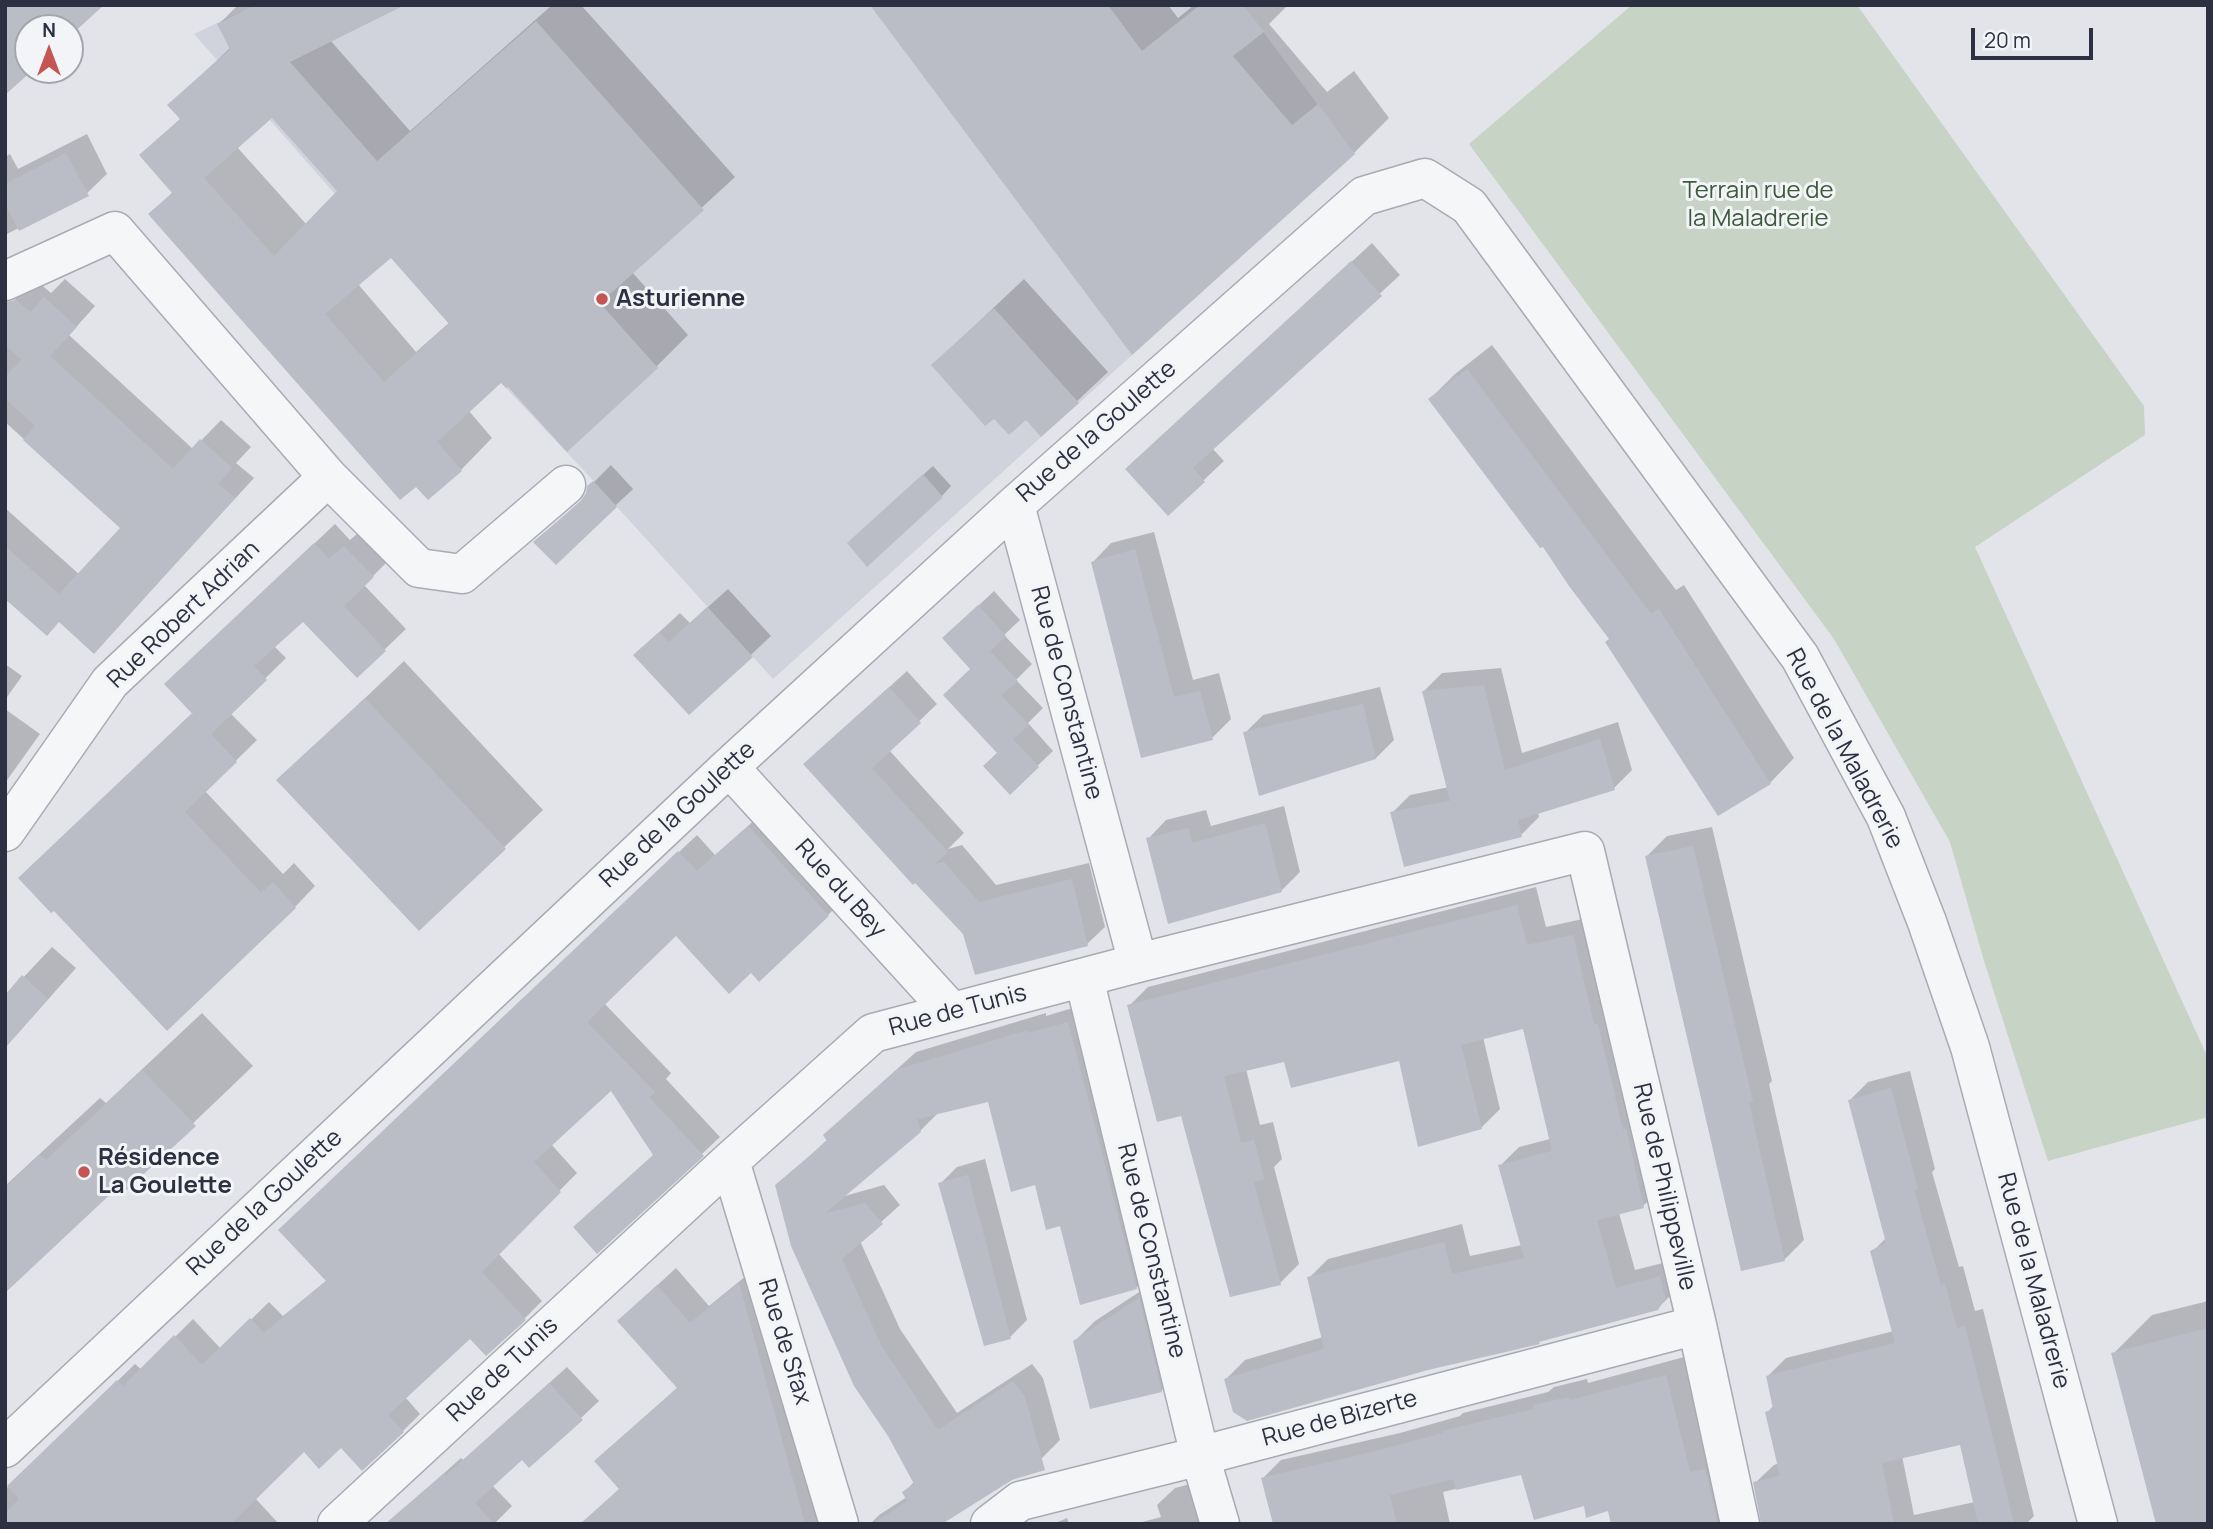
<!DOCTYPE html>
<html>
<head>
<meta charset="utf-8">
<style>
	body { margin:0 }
	#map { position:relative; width:2213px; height:1529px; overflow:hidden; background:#e3e4ea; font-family:Manrope,sans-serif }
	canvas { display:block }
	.frame { position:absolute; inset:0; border:7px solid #2c3041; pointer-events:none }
	.north { position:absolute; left:14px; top:14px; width:70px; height:70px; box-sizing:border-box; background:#f2f4f7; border:2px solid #a3a6ae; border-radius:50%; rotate:0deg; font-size:19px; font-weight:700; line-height:28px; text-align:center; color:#2c3041 }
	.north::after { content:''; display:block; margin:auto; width:24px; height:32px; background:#c45552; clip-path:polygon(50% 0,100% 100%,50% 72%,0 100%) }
	.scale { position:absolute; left:1971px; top:28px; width:122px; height:32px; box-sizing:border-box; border:4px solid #2c3041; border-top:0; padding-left:9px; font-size:21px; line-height:24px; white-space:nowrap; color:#2c3041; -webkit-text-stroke:5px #f2f4f7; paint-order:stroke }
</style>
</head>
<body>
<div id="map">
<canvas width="2213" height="1529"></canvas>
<div class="frame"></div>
<div class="north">N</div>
<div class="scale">20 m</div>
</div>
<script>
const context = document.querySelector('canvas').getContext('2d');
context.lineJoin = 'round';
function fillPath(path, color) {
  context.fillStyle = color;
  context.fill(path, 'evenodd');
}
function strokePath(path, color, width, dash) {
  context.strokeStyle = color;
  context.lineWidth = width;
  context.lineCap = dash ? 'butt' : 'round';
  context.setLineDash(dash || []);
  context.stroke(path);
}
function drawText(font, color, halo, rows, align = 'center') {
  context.font = font + ' Manrope,sans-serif';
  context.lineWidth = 6;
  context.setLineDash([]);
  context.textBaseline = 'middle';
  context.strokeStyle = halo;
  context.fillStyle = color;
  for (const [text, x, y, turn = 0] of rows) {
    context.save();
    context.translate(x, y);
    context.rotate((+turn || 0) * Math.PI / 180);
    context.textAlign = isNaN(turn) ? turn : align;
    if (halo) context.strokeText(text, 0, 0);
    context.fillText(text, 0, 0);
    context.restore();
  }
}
const built = new Path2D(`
	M254,5H1243L1355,154L773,679L589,476L506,388L194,34Z`);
const green = new Path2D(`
	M1632,5H1857L2144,406L2145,435L1975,547L2208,1058V1117L2048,1161L1984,961L1950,842L1834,639L1469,144Z`);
const shadow = new Path2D(`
	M238,5H401L330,40L410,131L552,5H581L735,177L632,272L688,335L656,367L508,384L502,381L469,411L492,438L461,470L150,215L173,192L156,143L181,118L170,105L231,47L219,24ZM272,115L339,191L307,225L237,147ZM391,256L450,322L416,352L358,284Z
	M872,5H1168L1178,18L1194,5H1288L1269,24L1327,92L1354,71L1389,118L1354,153Z
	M87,134L107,174L87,193L5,235V157L10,154L18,169Z
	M1372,243L1400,275L1212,448L1224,461L1168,514L1147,450Z
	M65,279L95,306L69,335L193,449L221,420L251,447L236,463L254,478L113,632L59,620L5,596V508L80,575L122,528L5,422V310L32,282L37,281L51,293Z
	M1024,279L1108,372L1041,435L1026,418L994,417L933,365Z
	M1492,345L1676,590L1684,585L1794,758L1770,783L1610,639L1544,544L1430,399L1455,374Z
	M611,465L633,489L615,506L535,542L586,496L589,487Z
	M933,466L951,486L942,496L858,534Z
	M335,524L350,540L365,527L393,556L364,585L406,629L357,676L303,619L274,646L286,658L230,713L257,740L205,791L283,874L294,863L315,886L295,907L54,908L194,713L187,664Z
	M1154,532L1193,680L1219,673L1231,719L1212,738L1143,756L1093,562L1111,543Z
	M728,589L771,636L689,713L655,636L680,613L690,623Z
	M994,591L1020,620L1004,635L1032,664L1016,680L1043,708L1028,723L1053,751L1010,792L960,623Z
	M404,661L543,810L419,929L279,780Z
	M5,664L22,676L5,700Z
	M1501,668L1522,753L1618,722L1632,770L1614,788L1538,812L1539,817L1521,835L1392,813L1410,795L1449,787L1424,691L1442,673Z
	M907,671L937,704L889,750L964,833L948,849L962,845L996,885L1089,863L1105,927L1087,944L965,933L823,747Z
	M1380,687L1394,740L1376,758L1245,733L1263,715Z
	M5,709L40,734L5,783Z
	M1284,806L1300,872L1281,891L1148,839L1166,820L1206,810L1211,826Z
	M766,810L846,897L828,915L751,971L676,934L604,1003L671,1073L666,1079L720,1137L702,1154H654L611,1088L551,1144L577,1173L498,1253L542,1301L524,1319L470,1336L405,1397L420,1414L403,1431L341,1446L304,1449L255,1498L279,1524H5V1490L135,1364L142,1370L193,1319L221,1349L269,1302L283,1316L327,1280L298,1212L697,835L715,855Z
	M1712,827L1772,1081L1769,1084L1804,1240L1784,1260L1647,856L1667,836Z
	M1536,887L1546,927L1592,917L1662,1187L1643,1206L1619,1213L1635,1270L1679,1259L1677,1289L1657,1309L1226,1379L1245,1360L1323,1337L1309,1278L1328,1259L1462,1224L1470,1256L1522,1245L1500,1166L1519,1147L1550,1139L1524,1027L1483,1037L1500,1109L1481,1128L1400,1059L1285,1060L1246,1069L1260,1125L1273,1122L1282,1159L1274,1167L1299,1264L1280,1283L1182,1114L1129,1006L1148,987Z
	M52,947L76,968L5,1048V997Z
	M1086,1004L1154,1269L1136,1288L1061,1224L989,1099L939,1112L920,1131L841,1197L884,1185L900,1205L860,1241L900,1329L957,1413L1032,1364L1043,1378L1060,1440L1041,1459L937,1524H870L879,1515L907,1497L904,1492L915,1481L777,1186L828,1139L844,1117L916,1052L1046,1013V1016Z
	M202,1013L253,1066L121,1192L116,1186L5,1290V1186L100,1098L106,1103Z
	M1910,1071L1935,1169L1932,1172L1959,1267L1963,1266L1975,1311L1983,1309L2034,1516L2026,1524H1782L1755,1483L1774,1465L1779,1463L1767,1413L1774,1405L1768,1376L1786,1358L1894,1331L1872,1252L1886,1238L1850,1100L1868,1082ZM1961,1443L1975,1502L1914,1515L1902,1456Z
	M985,1159L1027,1320L1010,1337L940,1184L957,1167Z
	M757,1267L827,1524H583L620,1488L596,1461L678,1387L638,1303L676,1268L709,1306Z
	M1159,1279L1181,1371L1161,1391L1075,1341L1095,1321Z
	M2208,1301V1524L2113,1354L2152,1315Z
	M1684,1357L1708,1454L1734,1524H1613L1609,1509L1585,1504L1522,1473L1443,1492L1450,1524H1275L1263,1478L1281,1460L1400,1433L1460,1416L1463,1413L1548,1392L1554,1387L1587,1379L1588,1383Z
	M567,1367L599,1401L581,1418L522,1457L492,1485L512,1506L494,1524H414L402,1511L461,1458L463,1460Z
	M1206,1480L1218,1524H1135L1161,1517L1157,1505L1175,1488Z
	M1067,1518L1069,1524H1053Z`);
const building = new Path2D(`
	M5,5H104L70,36V28H28V70H33L5,95Z
	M254,5H405L290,62L377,161L536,21L704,210L600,303L658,368L567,452L508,387L506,388L501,383L437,442L462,471L428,500L416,487L400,500L148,214L172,193L139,155L180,119L167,105L230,49L217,24ZM272,118L337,191L274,256L204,178ZM391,258L449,324L384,382L325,314Z
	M870,5H1108L1142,51L1200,5H1243L1264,32L1233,56L1292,125L1318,104L1355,154L1132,355Z
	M66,153L89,196L19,231L5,203V184Z
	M1351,261L1382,296L1193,468L1205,482L1168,516L1125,469Z
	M44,297L77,327L50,356L173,469L200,439L232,468L218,484L235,498L94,654L59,622L47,636L5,599V546L59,594L120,528L23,440L35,426L5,398V377L22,360L5,345V302L16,300L31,312Z
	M994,308L1079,403L1041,437L1026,420L1009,435L994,419L985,426L931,365Z
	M1467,369L1651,614L1659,609L1771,784L1718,816L1605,642L1609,639L1569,586L1543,547L1540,548L1428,399Z
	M923,474L943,497L867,567L847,543Z
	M593,481L617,507L556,565L533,542L580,502L586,493L587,486Z
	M314,543L329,559L344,546L374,577L344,606L386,651L357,678L303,622L254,666L267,680L211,734L237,762L185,812L261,893L273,882L296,908L167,1031L54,911L51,913L18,878L192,713L203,725L164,684Z
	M1135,549L1174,697L1200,691L1213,740L1141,758L1091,562Z
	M978,605L1006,636L990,651L1018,681L1001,695L1029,725L1013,739L1039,767L1010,795L983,766L1001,749L997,753L943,695L970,669L942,638Z
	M707,607L753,657L689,715L633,655L659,632L669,642Z
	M1484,685L1505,770L1600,739L1615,790L1518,820L1522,837L1404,867L1390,812L1450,801L1422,691Z
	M889,687L921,723L872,768L948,852L935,864L944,862L979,902L1072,879L1088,946L975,975L963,934L915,883L913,885L803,764Z
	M365,698L506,849L419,931L276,780Z
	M1363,704L1376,759L1259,796L1243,732Z
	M1265,823L1282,892L1168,924L1146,838L1188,828L1192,843Z
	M748,826L829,916L759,982L751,973L729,994L676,936L587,1022L655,1092L649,1097L704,1156L597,1254L573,1227L653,1155L611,1091L534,1162L561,1192L482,1272L526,1320L486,1356L470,1339L388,1415L404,1432L362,1471L341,1448L319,1469L304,1452L231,1524H5V1513L19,1499L7,1486L117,1380L123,1386L174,1335L202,1365L250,1318L264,1333L326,1281L278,1230L678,851L697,871Z
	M1693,846L1753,1102L1749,1103L1785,1261L1741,1271L1645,856Z
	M1517,905L1527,945L1573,935L1594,1024H1598L1623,1130L1626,1129L1644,1208L1597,1220L1616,1288L1660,1276L1665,1299L1658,1310L1539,1342L1540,1344L1428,1370L1247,1421L1233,1412L1224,1379L1324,1349L1307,1277L1444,1242L1452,1274L1524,1258L1498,1165L1552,1151L1523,1029L1461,1045L1482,1129L1418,1147L1399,1061L1291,1088L1284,1062L1224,1076L1241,1143L1254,1140L1264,1179L1254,1182L1281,1285L1230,1297L1181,1116L1157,1122L1127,1005Z
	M22,975L48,999L5,1047V995Z
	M1068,1022L1137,1289L1080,1305L1060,1226L1046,1230L1035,1185L1011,1192L988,1102L917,1119L921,1132L824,1214L865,1203L883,1224L842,1259L882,1347L938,1430L1013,1381L1025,1397L1045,1470L1012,1480L942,1524H873L907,1501L902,1492L914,1484L888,1436L854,1386L791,1246L775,1185L827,1141L823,1135L896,1070L1028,1030V1033Z
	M142,1070L196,1126L121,1195L116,1189L5,1293V1188L40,1155L46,1160Z
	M1891,1088L1918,1189L1914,1190L1941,1285L1945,1284L1957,1328L1965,1326L2014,1524H1978L1960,1445L1882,1463L1894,1524H1761L1753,1482L1780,1476L1765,1412L1773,1409L1766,1376L1895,1343L1870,1251L1886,1243L1848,1100Z
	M968,1175L1011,1339L984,1346L938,1183Z
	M739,1283L805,1524H580L619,1489L594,1461L677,1388L617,1321L657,1285L690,1323Z
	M1139,1298L1162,1392L1090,1409L1073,1341Z
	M2208,1328V1524H2156L2111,1353Z
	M1666,1375L1690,1472L1705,1469L1718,1524H1611L1608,1511L1586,1518L1584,1506L1534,1520L1521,1475L1456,1490L1453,1479L1390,1495L1397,1524H1273L1261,1478L1380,1450L1443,1433L1442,1431L1534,1409L1533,1405L1569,1397L1570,1400Z
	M549,1383L583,1420L529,1468L522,1460L475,1503L494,1524H385L443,1474L445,1476Z`);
const minor = new Path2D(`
	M5,281L115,231L328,477L110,682L5,832
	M328,477L419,568L462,574L566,485
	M1015,505L1138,963
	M729,767L951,1011
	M1084,978L1200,1456L1220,1524
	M730,1161L839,1524
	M5,1448L729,767L1015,505L1364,196L1425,178L1469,206L1800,657L1886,817L1927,922L1970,1047L2098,1524
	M337,1524L730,1161L873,1033L1138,963L1585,851L1697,1325L1740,1524
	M990,1524L1020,1501L1200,1456L1697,1325`);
const markers = [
	[602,299,7,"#c45552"],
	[84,1172,7,"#c45552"]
];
const parkNames = [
	["Terrain rue de",1758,191],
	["la Maladrerie",1758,219]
];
const poiNames = [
	["Asturienne",616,299],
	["Résidence",98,1158],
	["La Goulette",98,1186]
];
const streetNames = [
	["Rue de la Goulette",1097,432,-41],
	["Rue Robert Adrian",184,615,-44],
	["Rue de Constantine",1066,693,75],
	["Rue de la Maladrerie",1844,749,62],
	["Rue de la Goulette",678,815,-43],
	["Rue du Bey",840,889,48],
	["Rue de Tunis",958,1011,-15],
	["Rue de Philippeville",1664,1187,77],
	["Rue de la Goulette",265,1203,-43],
	["Rue de Constantine",1151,1251,76],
	["Rue de la Maladrerie",2033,1281,75],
	["Rue de Sfax",784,1342,73],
	["Rue de Tunis",503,1370,-43],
	["Rue de Bizerte",1340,1419,-15]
];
fillPath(built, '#d1d3dc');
fillPath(green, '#c6d3c5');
fillPath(shadow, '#0003');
fillPath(building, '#babdc6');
strokePath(minor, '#a8aab4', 41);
strokePath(minor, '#f5f6f8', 38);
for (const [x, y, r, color] of markers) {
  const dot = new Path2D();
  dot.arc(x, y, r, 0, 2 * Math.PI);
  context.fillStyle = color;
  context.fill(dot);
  strokePath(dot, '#f2f4f7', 2.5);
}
drawText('24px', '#3b5b3a', '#f2f4f7', parkNames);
drawText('bold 24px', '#2c3041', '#f2f4f7', poiNames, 'left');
drawText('24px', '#2c3041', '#f2f4f7', streetNames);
</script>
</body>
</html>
